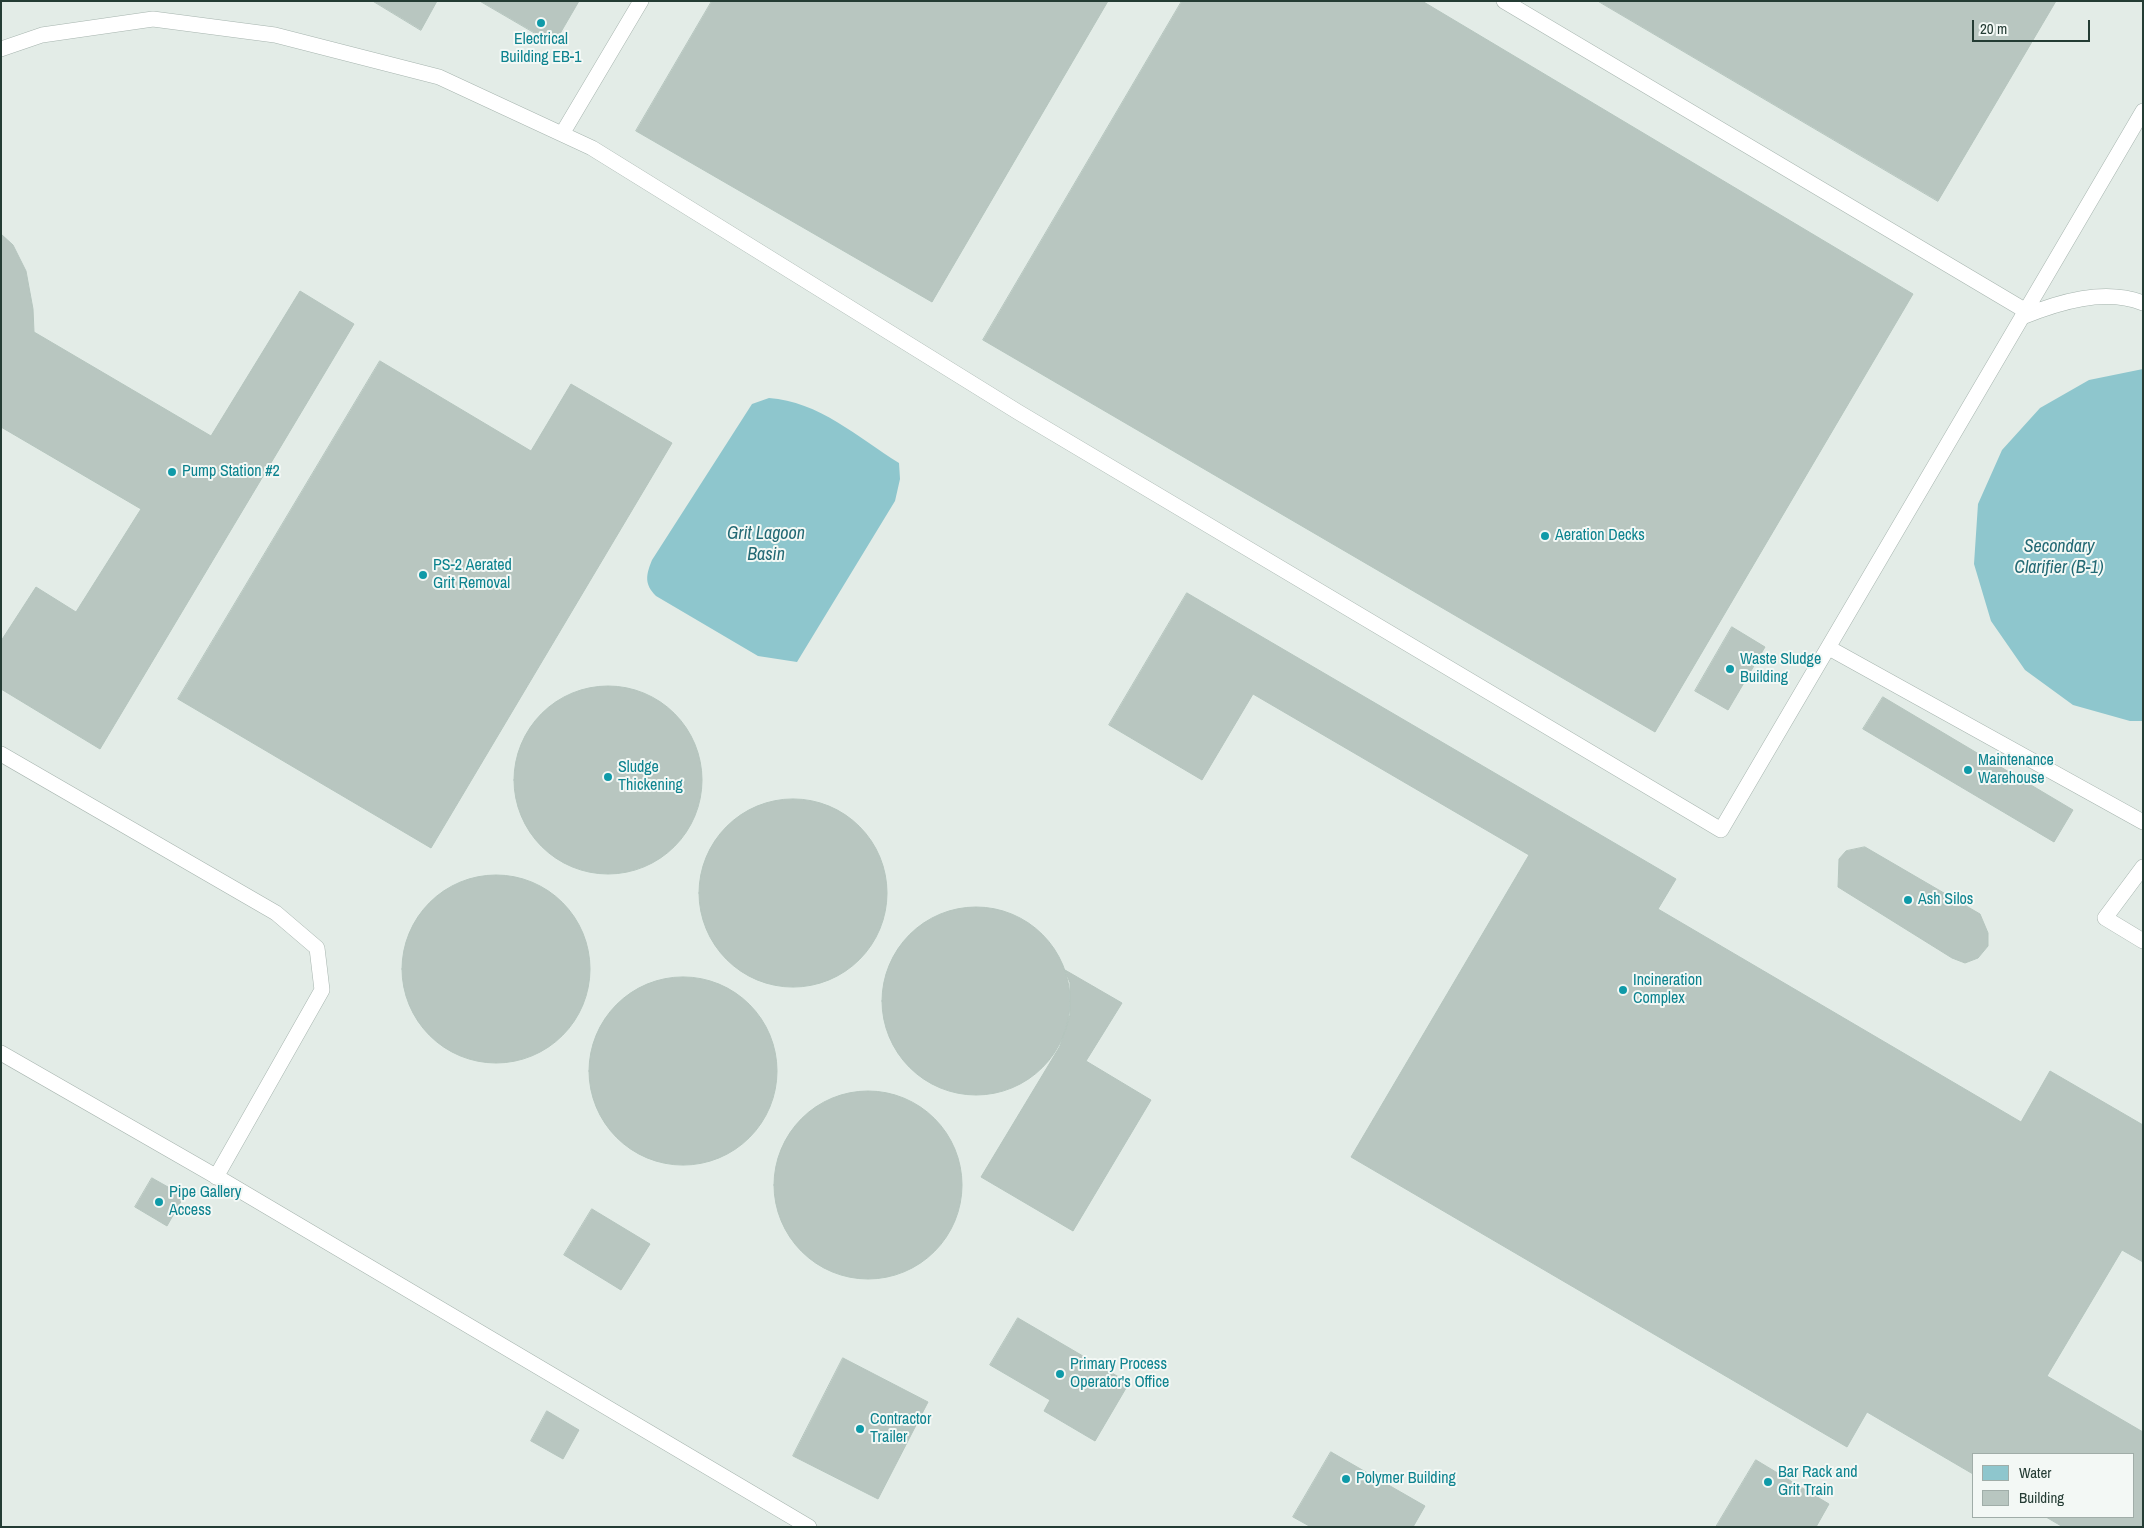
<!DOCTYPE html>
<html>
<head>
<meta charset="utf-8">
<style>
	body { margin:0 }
	#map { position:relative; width:2144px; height:1528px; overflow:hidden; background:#e3ece7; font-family:"Archivo Narrow",sans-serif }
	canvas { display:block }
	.frame { position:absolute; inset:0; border:2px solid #243c34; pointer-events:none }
	.legend { position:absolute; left:1972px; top:1453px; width:162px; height:65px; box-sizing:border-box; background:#f3f8f5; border:1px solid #a0ada8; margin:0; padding:6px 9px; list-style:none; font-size:15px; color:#243c34 }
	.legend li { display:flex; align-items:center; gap:10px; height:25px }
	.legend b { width:25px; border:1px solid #a0ada8 }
	.scale { position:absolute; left:1972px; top:20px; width:118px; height:22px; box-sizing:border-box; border:2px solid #243c34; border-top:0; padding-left:6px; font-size:15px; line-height:18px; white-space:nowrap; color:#243c34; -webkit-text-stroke:4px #f3f8f5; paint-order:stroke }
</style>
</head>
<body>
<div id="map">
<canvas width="2144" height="1528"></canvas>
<div class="frame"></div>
<ul class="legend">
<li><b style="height:14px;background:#8ec6cd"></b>Water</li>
<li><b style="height:14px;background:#b8c6c0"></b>Building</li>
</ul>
<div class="scale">20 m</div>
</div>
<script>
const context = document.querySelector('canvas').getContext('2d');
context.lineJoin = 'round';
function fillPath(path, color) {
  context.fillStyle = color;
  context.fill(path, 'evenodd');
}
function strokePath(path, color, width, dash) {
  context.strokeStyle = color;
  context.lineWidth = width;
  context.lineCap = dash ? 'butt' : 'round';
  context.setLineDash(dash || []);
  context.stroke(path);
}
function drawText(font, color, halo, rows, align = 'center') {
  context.font = font + ' "Archivo Narrow",sans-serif';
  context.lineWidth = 4;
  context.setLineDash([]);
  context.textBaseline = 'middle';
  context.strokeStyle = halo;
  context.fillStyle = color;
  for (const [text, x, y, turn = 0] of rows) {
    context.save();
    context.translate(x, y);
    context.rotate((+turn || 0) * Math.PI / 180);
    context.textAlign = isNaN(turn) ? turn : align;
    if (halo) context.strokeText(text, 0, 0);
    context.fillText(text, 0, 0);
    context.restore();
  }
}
const water = new Path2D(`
	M2143,369V721H2130L2073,705L2025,670L1991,621L1974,564L1978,504L2002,450L2040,408L2089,380Z
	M769,398C818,401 859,438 899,463L900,479L895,501L797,662L758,656L656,596C644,584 646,575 652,560L752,404Z`);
const building = new Path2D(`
	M373,1H437L421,30Z
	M480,1H579L554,44Z
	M712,1H1108L932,302L636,131Z
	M1182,1H1422L1913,294L1655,732L983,340Z
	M1598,1H2056L1938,201Z
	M1,234L13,245L26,271L33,309L34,332L211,436L300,291L354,324L100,749L1,689V641L36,587L76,612L141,509L1,427Z
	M380,361L531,451L571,384L672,443L431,848L178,699Z
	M1187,593L1676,879L1658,909L2021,1122L2050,1071L2143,1125V1262L2122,1250L2047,1376L2143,1432V1527H2063L2046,1517H2133V1454H1973V1474L1867,1412L1847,1447L1351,1157L1529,855L1253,694L1202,780L1109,725Z
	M1732,627L1765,647L1728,710L1695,691Z
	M514 780a94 94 0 1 1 188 0a94 94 0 1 1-188 0Z
	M1883,697L2073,810L2054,842L1863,729Z
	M699 893a94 94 0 1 1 188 0a94 94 0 1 1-188 0Z
	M1865,847L1980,914L1988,933V946L1978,958L1965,963L1952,958L1838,887L1839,859L1846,851Z
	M402 969a94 94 0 1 1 188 0a94 94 0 1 1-188 0Z
	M882 1001a94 94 0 1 1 188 0a94 94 0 1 1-188 0Z
	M1065,970L1122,1003L1086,1061L1151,1100L1073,1231L981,1177L1060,1046L1070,1015V983Z
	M589 1071a94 94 0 1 1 188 0a94 94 0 1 1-188 0Z
	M774 1185a94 94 0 1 1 188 0a94 94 0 1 1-188 0Z
	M152,1178L184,1196L167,1226L135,1207Z
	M592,1209L650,1244L621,1290L564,1255Z
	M1018,1318L1129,1383L1095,1441L1044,1411L1050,1400L990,1365Z
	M843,1358L928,1402L878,1499L793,1456Z
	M547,1411L579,1430L563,1459L531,1441Z
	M1331,1452L1425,1506L1413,1527H1311L1293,1517Z
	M1756,1460L1829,1504L1816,1527H1716Z`);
const service = new Path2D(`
	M1504,1L2026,311
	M1,49L42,35L153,19L275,35L439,77L592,148L1018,412L1721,830L2143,111
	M562,134L641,1
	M2022,317C2059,302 2104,288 2143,303
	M1829,648L2143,822
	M1,754L276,913L317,948L322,990L216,1177
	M2143,867L2105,918L2143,941
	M1,1053L224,1181L809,1527`);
const markers = [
	[541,23,5,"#0f9aa8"],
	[172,472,5,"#0f9aa8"],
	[1545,536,5,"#0f9aa8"],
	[423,575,5,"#0f9aa8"],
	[1730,669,5,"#0f9aa8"],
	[1968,770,5,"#0f9aa8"],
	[608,777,5,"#0f9aa8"],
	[1908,900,5,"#0f9aa8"],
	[1623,990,5,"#0f9aa8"],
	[159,1202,5,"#0f9aa8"],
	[1060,1374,5,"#0f9aa8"],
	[860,1429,5,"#0f9aa8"],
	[1346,1479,5,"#0f9aa8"],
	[1768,1482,5,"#0f9aa8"]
];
const cultureNames = [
	["Electrical",541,40,"center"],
	["Building EB-1",541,58,"center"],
	["Pump Station #2",182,472],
	["Aeration Decks",1555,536],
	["PS-2 Aerated",433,566],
	["Grit Removal",433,584],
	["Waste Sludge",1740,660],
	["Building",1740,678],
	["Maintenance",1978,761],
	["Warehouse",1978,779],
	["Sludge",618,768],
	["Thickening",618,786],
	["Ash Silos",1918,900],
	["Incineration",1633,981],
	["Complex",1633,999],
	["Pipe Gallery",169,1193],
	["Access",169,1211],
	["Primary Process",1070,1365],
	["Operator's Office",1070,1383],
	["Contractor",870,1420],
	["Trailer",870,1438],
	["Bar Rack and",1778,1473],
	["Grit Train",1778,1491],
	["Polymer Building",1356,1479]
];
const waterNames = [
	["Grit Lagoon",766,534],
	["Basin",766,555],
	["Secondary",2059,547],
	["Clarifier (B-1)",2059,568]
];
fillPath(water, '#8ec6cd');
fillPath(building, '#b8c6c0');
strokePath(building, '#b5c5be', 1);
strokePath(service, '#a6b4ae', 16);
strokePath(service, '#fff', 15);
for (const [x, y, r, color] of markers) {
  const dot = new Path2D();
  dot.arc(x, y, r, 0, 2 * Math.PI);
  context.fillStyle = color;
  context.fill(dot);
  strokePath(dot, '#f3f8f5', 2);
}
drawText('16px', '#0d838f', '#f3f8f5', cultureNames, 'left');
drawText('italic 18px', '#226974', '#f3f8f5', waterNames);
</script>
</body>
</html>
